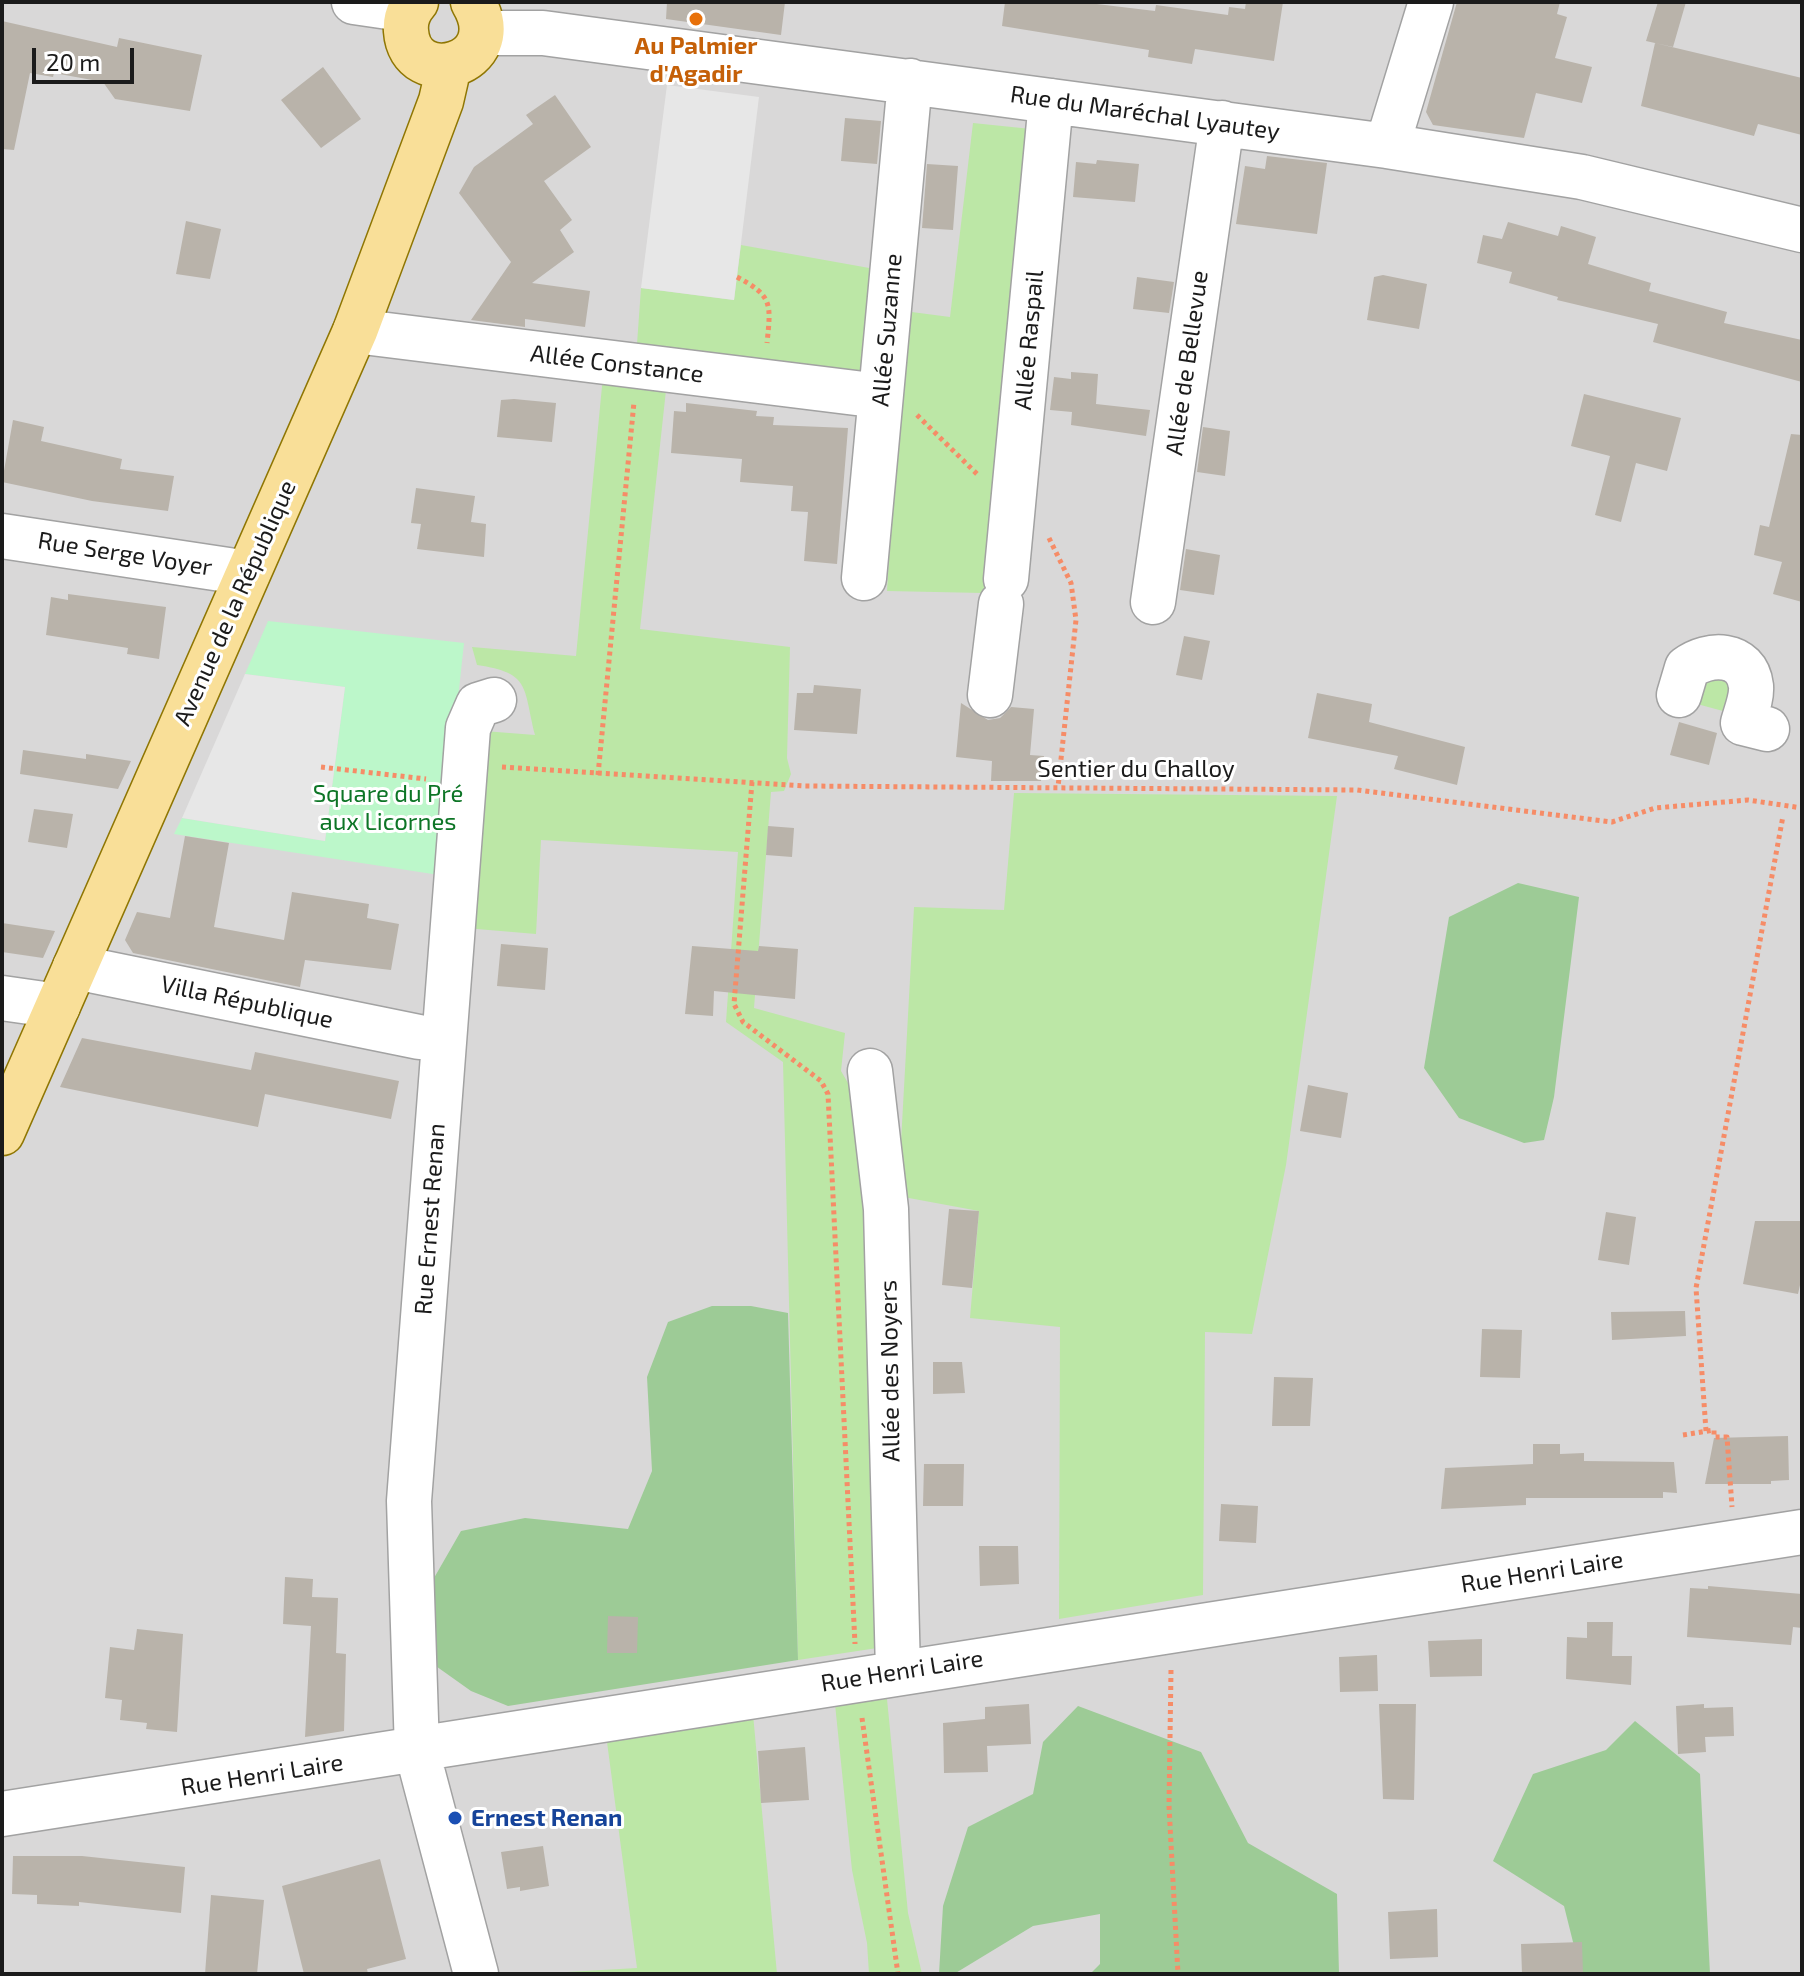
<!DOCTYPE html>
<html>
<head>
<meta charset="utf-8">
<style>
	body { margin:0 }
	#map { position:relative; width:1804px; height:1976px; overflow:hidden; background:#eceae0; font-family:"Exo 2",sans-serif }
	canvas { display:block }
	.frame { position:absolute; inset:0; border:4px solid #1b1b1b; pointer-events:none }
	.scale { position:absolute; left:32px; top:48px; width:102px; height:36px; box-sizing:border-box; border:4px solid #1b1b1b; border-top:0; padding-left:10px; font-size:24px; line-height:28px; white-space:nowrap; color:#1b1b1b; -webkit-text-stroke:6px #fff; paint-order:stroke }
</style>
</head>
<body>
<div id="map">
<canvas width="1804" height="1976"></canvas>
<div class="frame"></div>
<div class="scale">20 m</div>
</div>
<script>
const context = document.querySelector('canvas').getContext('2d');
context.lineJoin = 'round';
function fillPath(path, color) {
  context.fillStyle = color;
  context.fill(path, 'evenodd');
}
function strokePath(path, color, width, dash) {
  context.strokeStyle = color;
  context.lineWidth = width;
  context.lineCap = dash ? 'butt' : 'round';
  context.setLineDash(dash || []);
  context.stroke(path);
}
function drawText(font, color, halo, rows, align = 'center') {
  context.font = font + ' "Exo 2",sans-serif';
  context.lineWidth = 6;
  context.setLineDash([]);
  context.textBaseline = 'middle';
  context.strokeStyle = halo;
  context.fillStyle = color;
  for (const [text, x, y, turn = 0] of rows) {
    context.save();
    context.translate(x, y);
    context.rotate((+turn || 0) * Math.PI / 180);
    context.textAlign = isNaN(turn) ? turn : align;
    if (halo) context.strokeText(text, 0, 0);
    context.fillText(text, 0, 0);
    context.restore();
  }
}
const residential = new Path2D(`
	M2,2H1802V1974H2Z`);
const grass = new Path2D(`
	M973,123L1041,130L999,515L983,593L887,591L904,311L950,317Z
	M741,245L886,271L875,378L636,358L641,288L734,300Z
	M603,376L667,381L640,629L790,647L787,758L791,774L784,791L771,792L754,1008L845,1033L841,1071L862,1107L884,1647L798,1660L783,1062L726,1022L738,852L541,840L536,934L465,928L484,731L535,735C523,687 531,673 477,665L472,647L576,656Z
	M1729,664L1734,714L1686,701L1689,677Z
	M1014,793L1337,796L1286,1165L1252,1334L1205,1332L1203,1595L1059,1619L1060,1327L970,1318L979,1211L898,1196L914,907L1004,910Z
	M887,1699L908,1913L922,1974H869L867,1943L852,1870L835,1704Z
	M753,1714L777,1974H532L637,1968L607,1742Z`);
const forest = new Path2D(`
	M1518,883L1579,897L1554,1097L1544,1140L1524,1143L1459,1118L1424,1068L1449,917Z
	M712,1306H751L788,1313L798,1660L508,1706L471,1691L426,1659L434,1578L461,1531L525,1518L628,1529L652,1471L647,1377L668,1322Z
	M1078,1706L1201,1752L1248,1843L1337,1894L1339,1974H1090L1100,1964V1914L1033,1926L954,1974H939L943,1906L968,1827L1033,1794L1043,1742Z
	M1635,1721L1700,1774L1710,1974H1581L1564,1906L1493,1861L1533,1774L1606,1750Z`);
const park = new Path2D(`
	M268,621L464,643L439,875L174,834L182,818L325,841L345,687L245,674Z`);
const parking = new Path2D(`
	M667,85L759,97L734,300L641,288Z
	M245,674L345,687L325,841L182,818Z`);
const building = new Path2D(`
	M667,2H785L781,35L666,19Z
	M1005,2H1080L1155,11L1156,5L1228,15L1229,7L1245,9L1246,2H1283L1274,61L1195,49L1192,64L1148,57L1149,50L1002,26Z
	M1457,2H1560L1557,14L1567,17L1555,58L1592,67L1582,103L1536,93L1524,138L1433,125L1426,112Z
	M1658,2H1686L1673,47L1646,41Z
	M2,21L117,47L119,38L202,55L190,111L115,99L103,82L54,73L53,77L30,73L14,150L2,149Z
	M1655,43L1802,78V135L1758,124L1754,136L1641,106Z
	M323,67L361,119L321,148L281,100Z
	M555,95L591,147L544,181L572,220L560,230L574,252L532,283L590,291L585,327L525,319V327L471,320L511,262L459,193L474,167L533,124L526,115Z
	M845,118L881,121L877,164L841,161Z
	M1267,156L1327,163L1317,234L1236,224L1245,166L1265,169Z
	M1097,160L1139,164L1135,202L1073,197L1076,162L1096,164Z
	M927,164L958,166L953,230L922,228Z
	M186,221L221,229L210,279L176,274Z
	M1508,222L1558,236L1561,226L1596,237L1588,264L1651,283L1649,291L1727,312L1724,323L1802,340V382L1653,342L1658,324L1557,300L1558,297L1509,283L1512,272L1477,263L1483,235L1502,239Z
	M1383,275L1427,284L1419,329L1367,320L1374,277Z
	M1137,277L1174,282L1169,313L1133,309Z
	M1071,372L1098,374L1096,404L1150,410L1146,436L1071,425L1072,412L1050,410L1054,377L1071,379Z
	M1584,394L1681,418L1667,471L1636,463L1621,522L1595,515L1610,456L1571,446Z
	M514,399L556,403L552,442L497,437L501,400Z
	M686,403L757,411L756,416L774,417L773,425L848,428L837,564L804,561L808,512L791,511L793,486L740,482L742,459L671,453L674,411L686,412Z
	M13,420L44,427L41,441L122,459L120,469L174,476L168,511L92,501L2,482Z
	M1203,427L1230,431L1225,476L1197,472Z
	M1791,434L1802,435V602L1773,594L1782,562L1754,555L1760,525L1769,527Z
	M416,488L475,496L471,522L486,524L484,557L417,549L421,524L411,523Z
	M1186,549L1220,555L1214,595L1180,590Z
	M68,594L166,607L159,659L127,654L128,648L46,635L51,597L68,600Z
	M1184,636L1210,641L1202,680L1176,675Z
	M814,685L861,689L857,734L794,730L797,693H813Z
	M1317,693L1372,704L1369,722L1465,747L1457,785L1394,769L1398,756L1308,738Z
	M961,703L988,720L1000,718L1011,707L1034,709L1030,755L1044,756L1041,781H991L992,761L956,757Z
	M1679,722L1717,733L1709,765L1670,755Z
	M23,750L86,759V754L131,761L118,789L20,774Z
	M34,809L73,814L67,848L28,842Z
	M768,826L794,828L792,857L766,855Z
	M185,836L229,843L214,927L284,940L292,892L369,904L367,918L399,924L391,970L305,960L300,987L133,953L125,940L137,912L170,918Z
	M2,923L55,931L43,958L2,952Z
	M501,944L548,948L545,990L497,986Z
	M692,946L758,951L759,946L798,949L795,999L714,991L713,1016L685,1014Z
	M82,1038L251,1070L255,1052L399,1081L391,1119L265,1094L258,1127L60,1087Z
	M1308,1085L1348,1093L1341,1138L1300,1131Z
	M949,1209L979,1211L972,1288L942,1285Z
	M1606,1212L1636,1217L1629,1265L1598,1260Z
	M1755,1221H1802V1276L1798,1294L1743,1284Z
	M1685,1311L1686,1336L1612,1340L1611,1312Z
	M1482,1329L1522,1330L1520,1378L1480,1377Z
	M933,1362H962L965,1393L933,1394Z
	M1274,1377L1313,1378L1310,1426H1272Z
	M1788,1436L1789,1480L1771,1481V1484H1705L1714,1438Z
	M1533,1444H1560V1454L1584,1453V1461L1674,1462L1677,1493L1663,1492V1498H1526V1505L1441,1509L1445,1468L1533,1464Z
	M924,1464H964L963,1506H923Z
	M1221,1504L1258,1506L1256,1543L1219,1541Z
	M979,1546H1018L1019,1584L980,1586Z
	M285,1577L313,1579L312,1597L338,1598L336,1653L346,1654L344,1731L305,1737L311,1626L283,1624Z
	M1708,1586L1802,1594V1628L1793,1627L1791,1645L1687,1637L1690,1588L1708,1589Z
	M608,1616L638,1617L637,1653H607Z
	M1587,1622H1613L1612,1656H1632L1631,1685L1566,1679L1567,1637L1587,1638Z
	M137,1629L183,1634L177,1732L146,1729L147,1723L120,1720L122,1700L105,1698L110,1647L134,1650Z
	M1482,1639V1676L1430,1677L1428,1641Z
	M1377,1655L1378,1691L1340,1692L1339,1657Z
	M1029,1704L1031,1744L987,1746L988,1772L944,1773L943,1723L985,1719V1707Z
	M1379,1704H1416L1414,1800L1383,1799Z
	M1704,1704V1708L1733,1707L1734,1736L1705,1737L1706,1752L1678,1754L1676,1706Z
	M805,1747L809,1800L761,1803L758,1751Z
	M543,1846L549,1886L520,1891V1887L507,1889L501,1852Z
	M13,1856H82L185,1867L181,1913L79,1902V1906L37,1904V1895L12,1894Z
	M380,1859L406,1959L367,1969L368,1974H304L282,1886Z
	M211,1895L264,1900L257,1974H205Z
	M1437,1909L1438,1957L1390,1959L1388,1912Z
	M1582,1942L1583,1974H1522L1521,1944Z`);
const path = new Path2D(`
	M737,277C773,296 771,304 767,343
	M917,415L978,475
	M1049,538L1071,583L1076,620L1058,787
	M321,767L426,779
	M502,767L805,786L1357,790L1612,822L1655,808L1748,800L1802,808
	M598,775L634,402
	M752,782L734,1004L743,1022L821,1081L828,1094L855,1644
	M1706,1431L1696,1288L1783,816
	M1683,1435L1714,1430V1437H1727L1732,1507
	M1171,1670L1169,1806L1178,1974
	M862,1718L898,1974`);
const minor = new Path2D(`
	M354,2L409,10
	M482,33H543L1387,146L1582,177L1802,230
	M1387,146L1431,2
	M355,331L880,396
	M2,536L248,573
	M864,578L910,81
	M1006,579L1051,101
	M1153,602L1222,123
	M990,695L1001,604
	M1679,695L1687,668C1708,652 1747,651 1751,686C1752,698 1746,712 1743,723L1767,729
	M75,967L419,1037
	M2,998L58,1006
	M870,1071L886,1209L898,1671
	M2,1814L1802,1532
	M476,1974L417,1751L409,1501L468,728L478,705L494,700`);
const major = new Path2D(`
	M416,2C408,11 405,20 406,31C410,92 511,66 473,2
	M2,1133L355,331L441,101L449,66`);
const markers = [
	[696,19,8,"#e8710a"],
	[455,1818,8,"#1a4fb4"]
];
const foodNames = [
	["Au Palmier",696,46],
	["d'Agadir",696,74]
];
const streetNames = [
	["Rue du Maréchal Lyautey",1145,113,8],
	["Allée Suzanne",887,330,-85],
	["Allée Raspail",1029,340,-85],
	["Allée de Bellevue",1187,363,-82],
	["Allée Constance",617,364,7],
	["Rue Serge Voyer",125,554,9],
	["Avenue de la République",235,603,-66],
	["Sentier du Challoy",1136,769],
	["Villa République",247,1002,12],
	["Rue Ernest Renan",430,1219,-86],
	["Allée des Noyers",890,1371,-91],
	["Rue Henri Laire",1542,1572,-9],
	["Rue Henri Laire",902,1671,-9],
	["Rue Henri Laire",262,1775,-9]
];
const parkNames = [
	["Square du Pré",388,794],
	["aux Licornes",388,822]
];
const transitNames = [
	["Ernest Renan",471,1818]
];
fillPath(residential, '#d9d8d8');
fillPath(grass, '#bce7a6');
fillPath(forest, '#9dcb96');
fillPath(park, '#bcf7ca');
fillPath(parking, '#e7e7e7');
fillPath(building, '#b9b3aa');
strokePath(minor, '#a2a2a2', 47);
strokePath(major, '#8f7603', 47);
strokePath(path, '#f68c67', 5, [4, 4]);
strokePath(minor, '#fff', 44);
strokePath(major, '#f9df98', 44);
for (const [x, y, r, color] of markers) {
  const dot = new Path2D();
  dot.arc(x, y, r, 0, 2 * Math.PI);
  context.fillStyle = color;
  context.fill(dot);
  strokePath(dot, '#fff', 3);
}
drawText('bold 24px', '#c56008', '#fff', foodNames);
drawText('24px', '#1b1b1b', '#fff', streetNames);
drawText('24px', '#0d7526', '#fff', parkNames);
drawText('bold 24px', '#164399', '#fff', transitNames, 'left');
</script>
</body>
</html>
